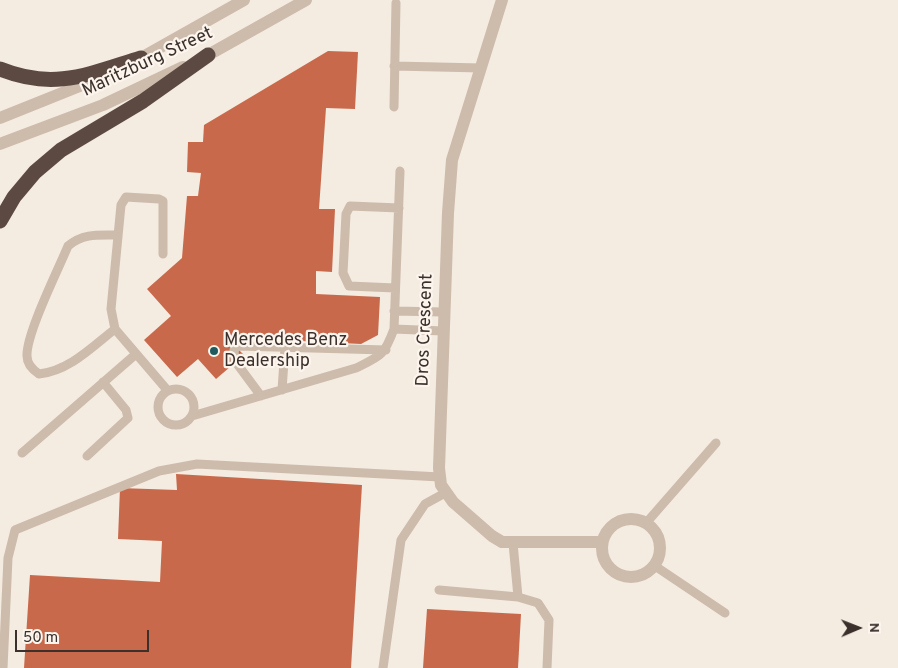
<!DOCTYPE html>
<html>
<head>
<meta charset="utf-8">
<style>
	body { margin:0 }
	#map { position:relative; width:898px; height:668px; overflow:hidden; background:#f4ebe1; font-family:Overpass,sans-serif }
	canvas { display:block }
	.north { position:absolute; left:833px; top:603px; width:50px; height:50px; -webkit-text-stroke:4px #fbf5ee; paint-order:stroke; rotate:89deg; font-size:14px; font-weight:700; line-height:20px; text-align:center; color:#3b302b }
	.north::after { content:''; display:block; margin:auto; width:18px; height:22px; background:#3b302b; clip-path:polygon(50% 0,100% 100%,50% 72%,0 100%) }
	.scale { position:absolute; left:15px; top:630px; width:134px; height:22px; box-sizing:border-box; border:2px solid #3b302b; border-top:0; padding-left:6px; font-size:15px; line-height:18px; white-space:nowrap; color:#3b302b; -webkit-text-stroke:4px #fbf5ee; paint-order:stroke }
</style>
</head>
<body>
<div id="map">
<canvas width="898" height="668"></canvas>
<div class="north">N</div>
<div class="scale">50 m</div>
</div>
<script>
const context = document.querySelector('canvas').getContext('2d');
context.lineJoin = 'round';
function fillPath(path, color) {
  context.fillStyle = color;
  context.fill(path, 'evenodd');
}
function strokePath(path, color, width, dash) {
  context.strokeStyle = color;
  context.lineWidth = width;
  context.lineCap = dash ? 'butt' : 'round';
  context.setLineDash(dash || []);
  context.stroke(path);
}
function drawText(font, color, halo, rows, align = 'center') {
  context.font = font + ' Overpass,sans-serif';
  context.lineWidth = 4.5;
  context.setLineDash([]);
  context.textBaseline = 'middle';
  context.strokeStyle = halo;
  context.fillStyle = color;
  for (const [text, x, y, turn = 0] of rows) {
    context.save();
    context.translate(x, y);
    context.rotate((+turn || 0) * Math.PI / 180);
    context.textAlign = isNaN(turn) ? turn : align;
    if (halo) context.strokeText(text, 0, 0);
    context.fillText(text, 0, 0);
    context.restore();
  }
}
const building = new Path2D(`
	M328,51L358,52L355,109L326,108L319,209H335L332,272L316,271V294L380,297L378,335L361,344L241,338L239,350L244,355L216,379L198,359L177,377L144,340L171,316L147,289L182,258L187,196H198L201,173L187,172L188,142H203L204,125Z
	M176,474L362,485L351,668H24L30,575L160,582L162,541L118,539L120,488L177,490Z
	M427,609L521,614L518,668H423Z`);
const lane = new Path2D(`
	M394,66L481,68
	M394,107L396,3
	M163,254V201L159,199L126,197L121,205L111,309L115,329L168,391
	M395,288L349,286L343,273L346,214L350,206L399,208
	M394,311L444,312
	M115,329C92,347 69,371 39,374C33,370 27,364 27,356C26,334 58,270 68,246C83,233 99,235 118,235
	M394,329L443,331
	M158 407a18 18 0 1 1 36 0a18 18 0 1 1-36 0Z
	M282,390L285,347
	M261,396L235,361L234,350L238,346L386,350
	M192,416L356,368C381,356 384,356 394,329L400,171
	M22,453L136,354
	M87,456L128,418L126,410L103,382
	M647,522L716,443
	M513,543L518,597
	M655,566L725,613
	M439,590L518,597L538,603L549,620L547,668
	M3,668L8,558L15,530L159,471L197,464L440,477
	M383,668L401,540L425,504L445,493`);
const street = new Path2D(`
	M502,0L452,160L448,213L439,468L441,485L453,502L492,536L502,542H602
	M201,59L306,0
	M134,62L244,0
	M0,118L107,75
	M0,144L103,105L183,67
	M602 548a29 29 0 1 1 58 0a29 29 0 1 1-58 0Z`);
const highway = new Path2D(`
	M0,69C54,91 89,74 141,58
	M0,221L14,197L35,172L61,150L143,101L208,55`);
const markers = [
	[214,351,5,"#1f5a5e"]
];
const streetNames = [
	["Maritzburg Street",148,63,-25],
	["Dros Crescent",426,330,-88]
];
const poiNames = [
	["Mercedes Benz",224,341],
	["Dealership",224,362]
];
fillPath(building, '#c8694b');
strokePath(lane, '#cdbbac', 9);
strokePath(street, '#cdbbac', 12);
strokePath(highway, '#5c4a42', 15);
for (const [x, y, r, color] of markers) {
  const dot = new Path2D();
  dot.arc(x, y, r, 0, 2 * Math.PI);
  context.fillStyle = color;
  context.fill(dot);
  strokePath(dot, '#fbf5ee', 2);
}
drawText('18px', '#3b302b', '#fbf5ee', streetNames);
drawText('18px', '#3b302b', '#fbf5ee', poiNames, 'left');
</script>
</body>
</html>
